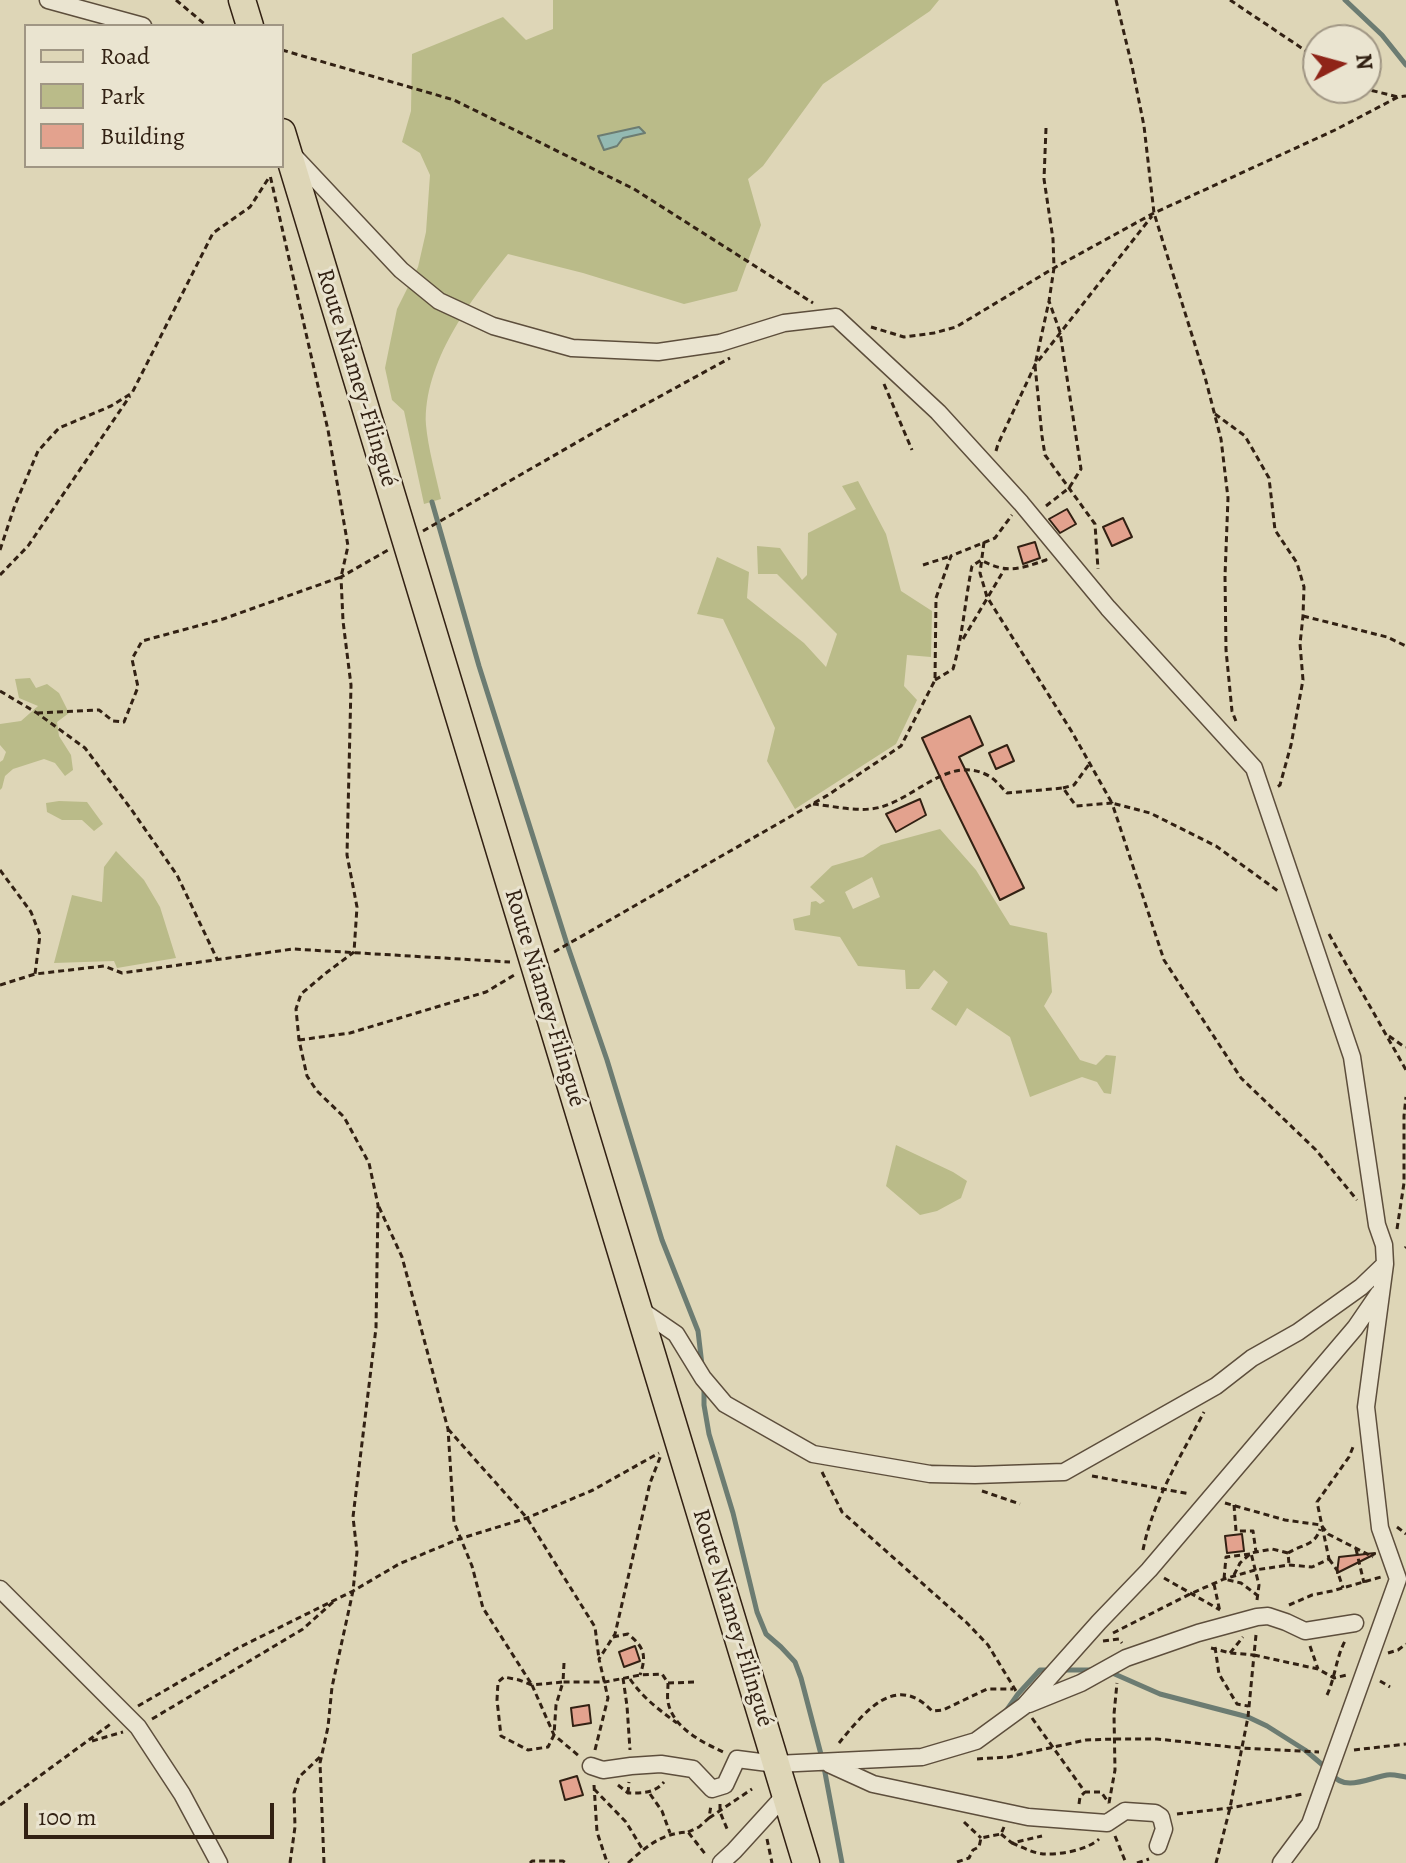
<!DOCTYPE html>
<html>
<head>
<meta charset="utf-8">
<style>
	body { margin:0 }
	#map { position:relative; width:1406px; height:1863px; overflow:hidden; background:#ded6b7; font-family:Alegreya,serif }
	canvas { display:block }
	.legend { position:absolute; left:24px; top:24px; width:260px; height:144px; box-sizing:border-box; background:#eae4d0; border:2px solid #a09684; margin:0; padding:10px 14px; list-style:none; font-size:24px; color:#322113 }
	.legend li { display:flex; align-items:center; gap:16px; height:40px }
	.legend b { width:40px; border:2px solid #a09684 }
	.north { position:absolute; left:1302px; top:24px; width:80px; height:80px; box-sizing:border-box; background:#eae4d0; border:2px solid #a09684; border-radius:50%; rotate:84deg; font-size:22px; font-weight:700; line-height:32px; text-align:center; color:#322113 }
	.north::after { content:''; display:block; margin:auto; width:28px; height:36px; background:#8f2418; clip-path:polygon(50% 0,100% 100%,50% 72%,0 100%) }
	.scale { position:absolute; left:24px; top:1803px; width:250px; height:36px; box-sizing:border-box; border:4px solid #322113; border-top:0; padding-left:10px; font-size:24px; line-height:28px; white-space:nowrap; color:#322113; -webkit-text-stroke:6px #eae4d0; paint-order:stroke }
</style>
</head>
<body>
<div id="map">
<canvas width="1406" height="1863"></canvas>
<ul class="legend">
<li><b style="height:10px;background:#ded6b7"></b>Road</li>
<li><b style="height:22px;background:#babb89"></b>Park</li>
<li><b style="height:22px;background:#e3a28e"></b>Building</li>
</ul>
<div class="north">N</div>
<div class="scale">100 m</div>
</div>
<script>
const context = document.querySelector('canvas').getContext('2d');
context.lineJoin = 'round';
function fillPath(path, color) {
  context.fillStyle = color;
  context.fill(path, 'evenodd');
}
function strokePath(path, color, width, dash) {
  context.strokeStyle = color;
  context.lineWidth = width;
  context.lineCap = dash ? 'butt' : 'round';
  context.setLineDash(dash || []);
  context.stroke(path);
}
function drawText(font, color, halo, rows, align = 'center') {
  context.font = font + ' Alegreya,serif';
  context.lineWidth = 6;
  context.setLineDash([]);
  context.textBaseline = 'middle';
  context.strokeStyle = halo;
  context.fillStyle = color;
  for (const [text, x, y, turn = 0] of rows) {
    context.save();
    context.translate(x, y);
    context.rotate((+turn || 0) * Math.PI / 180);
    context.textAlign = isNaN(turn) ? turn : align;
    if (halo) context.strokeText(text, 0, 0);
    context.fillText(text, 0, 0);
    context.restore();
  }
}
const green = new Path2D(`
	M553,0H939L930,11L823,84L763,166L748,179L761,225L737,291L684,304L583,273L508,254C471,299 423,363 426,425C428,448 436,476 441,499L424,504L404,411L392,400L385,368L397,309L418,267L426,232L430,175L420,153L402,142L411,111L412,54L503,17L526,40L553,29Z
	M858,481L886,534L901,591L932,611L931,657L907,655L904,686L917,700L896,744L795,809L767,761L775,728L723,619L697,614L717,557L749,572L747,598L804,643L826,667L837,634L777,574H758L757,546L780,548L802,580L807,575L808,533L856,509L842,486Z
	M30,678L36,688L47,684L59,693L69,713L57,722L59,736L71,755L73,770L65,776L55,763L44,759L13,769L5,776L2,788L0,790V762L3,760L6,752L0,745V724L21,721L38,706L19,698L15,679Z
	M59,801L87,802L103,824L94,831L82,820H62L47,812L46,803Z
	M940,829L976,870L1010,925L1047,933L1052,992L1044,1006L1080,1060L1096,1065L1106,1055L1116,1056L1111,1094L1104,1093L1097,1082L1082,1077L1030,1097L1010,1037L967,1008L956,1026L931,1009L948,982L934,970L919,989H906L905,970L858,966L840,937L795,930L793,919L810,915L811,902L816,901L820,904L825,901L810,887L832,866L863,857L881,845ZM872,877L880,897L853,909L845,892Z
	M116,851L144,880L160,907L176,958L117,968L114,961L54,963L72,895L102,902L104,867Z
	M896,1145L953,1172L967,1181L961,1198L937,1211L920,1215L886,1186Z`);
const water = new Path2D(`
	M639,127L645,133L623,138L617,146L604,150L598,136Z`);
const stream = new Path2D(`
	M1345,0L1382,35L1406,65
	M432,502L479,666L567,944L607,1060L662,1240L698,1331L702,1365
	M704,1387V1405L709,1434L733,1513L757,1612L766,1634L781,1647L795,1662L801,1678L823,1762L842,1863
	M1062,1670H1092
	M1110,1672L1160,1694L1248,1717L1267,1726L1305,1750L1325,1767
	M1006,1711L1018,1694L1040,1670H1048
	M1332,1774C1344,1792 1369,1778 1387,1775C1393,1774 1399,1776 1406,1777`);
const building = new Path2D(`
	M1067,509L1076,524L1060,533L1049,519Z
	M1123,518L1132,537L1112,546L1103,527Z
	M1035,542L1040,558L1023,564L1018,547Z
	M970,716L983,745L959,757L1024,888L1000,900L945,788L922,738Z
	M1007,745L1014,761L996,769L989,753Z
	M920,799L926,815L896,832L886,814Z
	M1242,1534L1244,1551L1227,1553L1225,1536Z
	M1375,1553V1554L1337,1573L1339,1557Z
	M635,1646L640,1661L624,1667L619,1652Z
	M589,1705L591,1723L573,1726L571,1708Z
	M577,1776L583,1795L565,1800L560,1781Z`);
const path = new Path2D(`
	M176,0L207,26
	M1116,0L1132,66L1144,126L1154,213L1205,377L1221,439L1228,498L1225,576L1226,650L1232,711L1237,724
	M1230,0L1318,59
	M282,50L454,100L634,189L813,303
	M1362,88L1398,97
	M1046,128L1044,179L1053,239L1054,268L1049,301L1035,365L1042,436L1045,455L1095,524L1098,569
	M871,327L904,337L934,333L956,327L1054,268L1154,213L1335,130L1398,97L1406,96
	M884,384L912,450
	M1215,414L1245,436L1269,478L1275,530L1297,563L1304,587L1303,616L1300,644L1303,680L1291,745L1280,785L1277,787
	M996,451L998,444L1035,365L1152,216
	M1046,506L1069,488L1081,469L1060,332L1049,301
	M423,531L593,433L730,358
	M984,542L980,573L987,597L1072,732L1112,803L1150,813L1216,846L1278,891
	M0,550L15,505L38,451L59,428L111,406L132,393L213,233L250,207L270,176
	M923,565L951,556
	M0,575L28,546L130,396
	M1303,616L1387,637L1406,646
	M963,639L1004,570
	M935,680L953,669C963,635 965,600 972,566L981,560C1006,574 1020,569 1046,560L1045,558
	M0,691L37,713L85,748L131,809L177,875L217,959
	M37,713L99,710L113,721L124,722L138,687L132,659L142,641L223,619L341,577L348,546L328,430L270,175
	M1063,788L1074,785L1090,763
	M813,804C834,806 860,813 881,807C917,797 950,754 989,776C996,780 1002,788 1007,793L1063,788L1076,806L1112,803L1164,960L1241,1078L1316,1150L1357,1200
	M0,870L31,912L40,935L35,974
	M1329,934L1406,1070
	M554,952L828,795L901,746L935,680L936,598L951,556L995,538L1012,515
	M0,985L35,974L104,966L122,973L293,949L510,962
	M1389,1036L1403,1046L1406,1047
	M299,1040L350,1033L486,992L516,974
	M379,1207L402,1257L448,1429L454,1522L472,1566L483,1608L532,1685
	M1397,1229L1404,1183V1116L1406,1097
	M1405,1248L1406,1247
	M448,1429L527,1518L595,1627L599,1659
	M822,1472L842,1512L967,1623L988,1645L1016,1691
	M1092,1476L1190,1494
	M982,1491L1020,1504
	M1225,1503L1285,1520L1321,1525L1328,1534L1373,1557
	M1234,1505L1236,1531H1253L1256,1552
	M1397,1527L1406,1534
	M1356,1549L1364,1583
	M1143,1550C1153,1500 1181,1456 1204,1412
	M1288,1553C1302,1544 1315,1546 1320,1529
	M1250,1554L1226,1557L1224,1579L1241,1583L1257,1595
	M1329,1559L1337,1570L1343,1588
	M1234,1575L1240,1563L1251,1553
	M1164,1578L1220,1610
	M1214,1584L1220,1612
	M1257,1600L1259,1585L1251,1553L1272,1549L1288,1553L1289,1564
	M1289,1605L1312,1595L1332,1591L1381,1577
	M1113,1633L1190,1594L1224,1579L1255,1570L1289,1565L1312,1567L1329,1559L1317,1502L1349,1457L1353,1447
	M1256,1635L1254,1655L1318,1669L1334,1678L1347,1675
	M613,1637L628,1634C644,1647 647,1655 640,1675
	M1103,1641L1119,1639L1122,1643
	M1310,1646L1318,1669
	M1215,1647L1219,1674L1237,1704L1248,1706
	M1211,1648L1230,1653L1254,1655L1248,1717L1230,1808L1216,1863
	M1230,1653L1243,1637
	M1388,1653L1398,1650L1406,1644
	M564,1663L563,1682L532,1685L554,1735L579,1756
	M623,1678L627,1706L630,1750
	M630,1679C642,1697 659,1710 677,1723
	M1380,1681L1390,1687
	M668,1683C668,1689 667,1697 668,1702C673,1728 702,1742 723,1752
	M532,1685L519,1680L504,1677L498,1682L497,1700L501,1736L528,1750L548,1747L554,1735L556,1705L563,1682H605L640,1675L662,1674L668,1683L696,1682
	M1327,1695C1335,1678 1336,1658 1345,1641
	M138,1706L238,1648L353,1591L399,1564L459,1539L527,1518L593,1490L659,1453
	M1032,1718L1085,1792H1101L1109,1803
	M152,1719L303,1629L333,1602
	M92,1741L123,1732
	M839,1743C863,1714 895,1671 932,1711L943,1710L987,1689H1013
	M595,1750L608,1698L599,1659L615,1634L650,1483L661,1455
	M1354,1750L1406,1744
	M977,1759L1008,1757L1086,1740L1116,1739H1157L1241,1748L1319,1752
	M594,1785L597,1832L607,1862L609,1863
	M618,1785L628,1793C641,1793 654,1794 664,1782
	M594,1789L626,1822L643,1850
	M628,1793L629,1782
	M650,1794L662,1811L670,1833
	M1109,1803L1115,1770L1114,1714L1117,1683
	M720,1804V1812L728,1831
	M1079,1804L1080,1797L1085,1792
	M0,1805L112,1723
	M1177,1814L1230,1808L1303,1794
	M709,1818L752,1789
	M964,1822L981,1838
	M688,1832L699,1827L709,1818L711,1805
	M1001,1834L1012,1843L1042,1836
	M1115,1836L1126,1863
	M767,1839L772,1863
	M1012,1843C1022,1847 1033,1853 1043,1854C1060,1855 1087,1850 1099,1839
	M957,1862L969,1858L973,1850L979,1847L981,1838L1001,1834L1004,1827
	M290,1863L295,1827L294,1793L299,1777L321,1756
	M324,1863L320,1763L328,1727L332,1687L353,1591L357,1552L353,1517L376,1328L378,1205L369,1163L344,1117L317,1091L307,1076L299,1040L296,1009L301,994L326,973L354,952L357,907L347,855L351,685L343,621L341,577L388,550
	M530,1863L532,1861H563L566,1863
	M628,1863C647,1846 662,1833 688,1832L706,1855
	M1137,1863L1149,1859`);
const minor = new Path2D(`
	M48,0L143,26
	M293,155L401,270L439,301L493,326L572,348L658,352L720,343L784,323L836,317L938,412L1021,503L1108,608L1254,768L1352,1057L1377,1225L1384,1245L1385,1264L1366,1407L1380,1528L1398,1579L1310,1824L1281,1863
	M638,1308L676,1334L703,1378L725,1404L813,1454L930,1474L975,1475L1064,1472L1216,1386L1252,1358L1298,1332L1361,1287L1385,1264
	M0,1589L138,1727L182,1794L219,1863
	M1029,1704L1081,1683L1126,1658L1198,1633L1257,1617L1268,1616L1286,1622L1305,1631L1355,1623
	M829,1764L873,1784L1028,1817L1107,1823L1125,1811L1155,1813L1161,1817L1164,1829L1158,1846
	M591,1766L603,1770L631,1766L661,1764L693,1769L712,1789L725,1785L737,1759L776,1764L922,1757L976,1741L1024,1706L1099,1622L1149,1570L1355,1328L1379,1293
	M721,1863L734,1851L786,1794`);
const primary = new Path2D(`
	M242,0L250,26
	M282,132L806,1863`);
const streetNames = [
	["Route Niamey-Filingué",356,378,73],
	["Route Niamey-Filingué",544,998,73],
	["Route Niamey-Filingué",732,1618,73]
];
fillPath(green, '#babb89');
fillPath(water, '#93b9b2');
strokePath(water, '#6c7c72', 2);
strokePath(stream, '#6c7c72', 5);
fillPath(building, '#e3a28e');
strokePath(building, '#322113', 2);
strokePath(minor, '#5d4e3c', 19);
strokePath(primary, '#322113', 29);
strokePath(path, '#322113', 3, [6, 4]);
strokePath(minor, '#eae4d0', 16);
strokePath(primary, '#ded6b7', 26);
drawText('24px', '#322113', '#eae4d0', streetNames);
</script>
</body>
</html>
